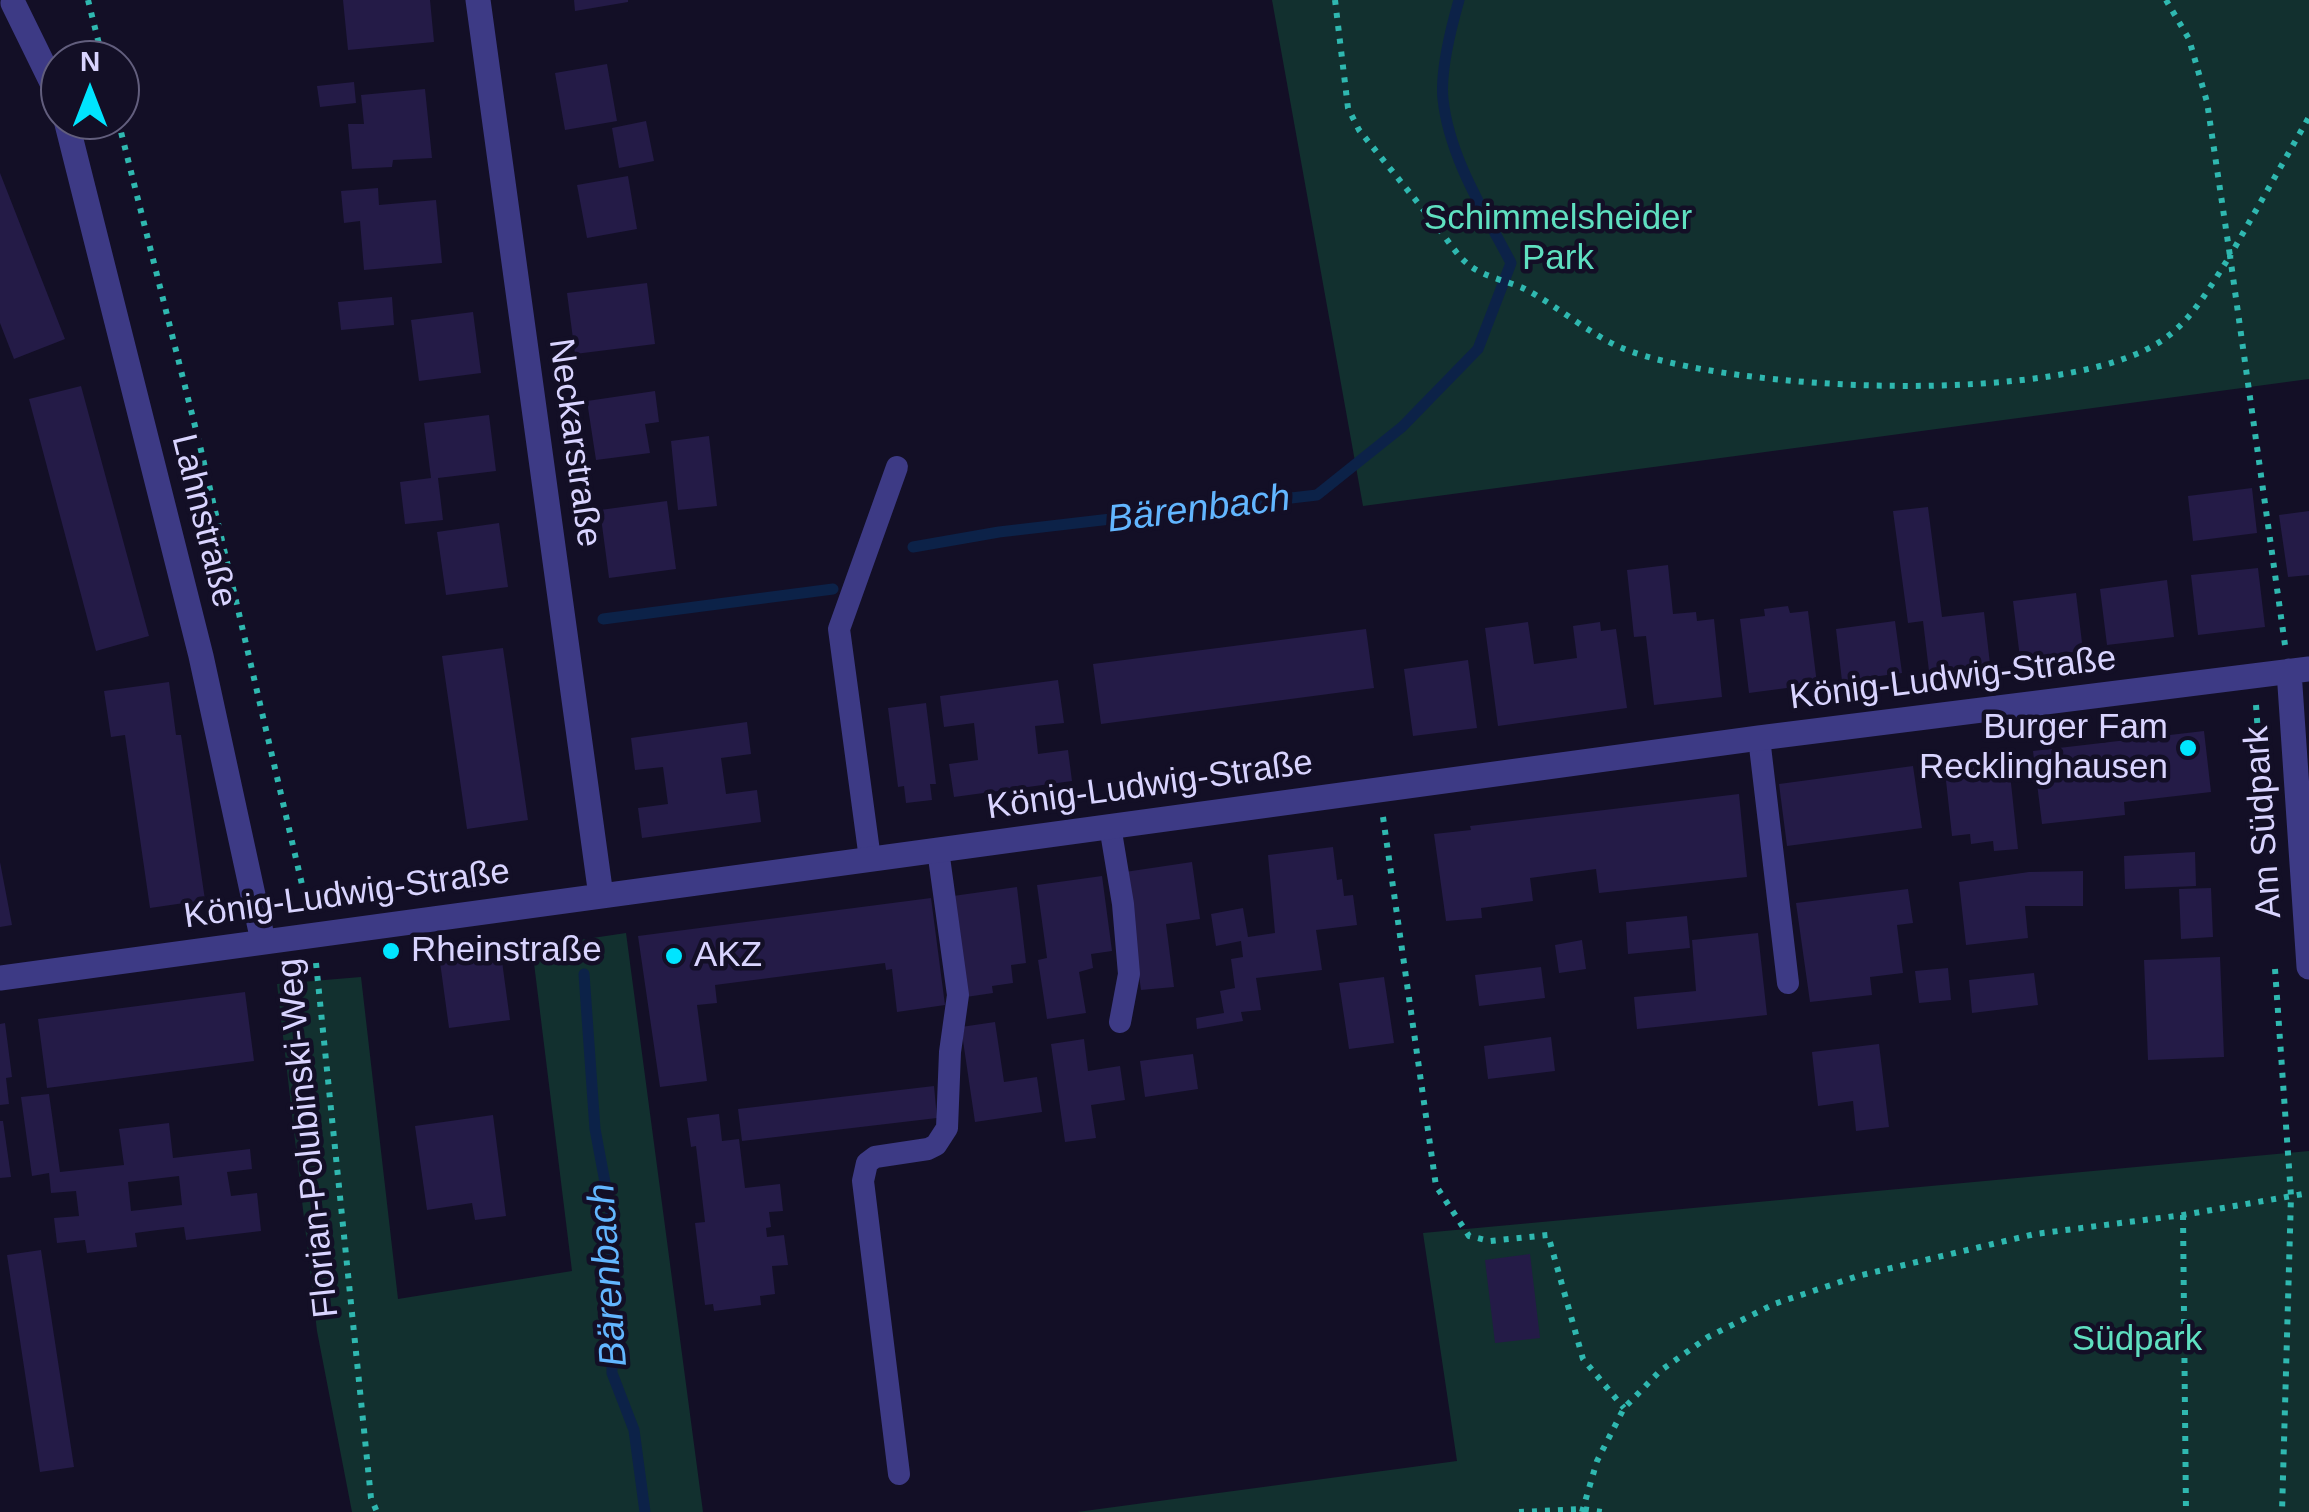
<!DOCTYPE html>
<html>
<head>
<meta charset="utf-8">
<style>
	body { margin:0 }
	#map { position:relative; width:2309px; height:1512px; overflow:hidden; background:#130f26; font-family:Arial,sans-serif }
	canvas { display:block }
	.north { position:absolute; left:40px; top:40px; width:100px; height:100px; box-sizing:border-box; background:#130f26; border:2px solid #625e7d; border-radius:50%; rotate:0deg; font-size:28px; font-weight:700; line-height:40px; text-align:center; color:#d9d4ff }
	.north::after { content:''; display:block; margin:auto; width:35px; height:45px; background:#00e5ff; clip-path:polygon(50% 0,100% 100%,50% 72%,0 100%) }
</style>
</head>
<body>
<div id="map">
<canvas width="2309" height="1512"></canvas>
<div class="north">N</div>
</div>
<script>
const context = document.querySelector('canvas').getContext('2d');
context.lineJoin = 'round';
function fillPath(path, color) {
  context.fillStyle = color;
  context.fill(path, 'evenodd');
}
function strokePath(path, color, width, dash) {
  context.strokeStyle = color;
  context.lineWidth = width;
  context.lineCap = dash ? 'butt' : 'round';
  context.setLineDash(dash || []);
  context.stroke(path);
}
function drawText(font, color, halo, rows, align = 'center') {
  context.font = font + ' Arial,sans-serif';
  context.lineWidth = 9;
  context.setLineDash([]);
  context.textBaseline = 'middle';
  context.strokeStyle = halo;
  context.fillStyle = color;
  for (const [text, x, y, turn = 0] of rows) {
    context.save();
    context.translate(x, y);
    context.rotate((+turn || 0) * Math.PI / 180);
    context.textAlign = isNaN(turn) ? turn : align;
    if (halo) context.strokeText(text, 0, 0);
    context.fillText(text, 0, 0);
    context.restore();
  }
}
const green = new Path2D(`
	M1272,0H2309V379L1363,506Z
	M626,933L703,1512H352L317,1331L277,984L361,977L398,1299L572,1271L532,947Z
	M2309,1151V1512H1077L1457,1461L1423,1233Z`);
const stream = new Path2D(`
	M913,547L999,532L1317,495L1402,427L1478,349L1511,263C1485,213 1449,157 1443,99C1440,70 1451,28 1459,0
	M603,619L833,589
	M584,974L595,1129L613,1225L612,1373L634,1430L645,1512`);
const building = new Path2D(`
	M343,0H430L434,42L348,50Z
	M574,0H628V2L575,11Z
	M607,64L617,121L565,130L555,73Z
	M354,82L356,103L320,107L317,86Z
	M425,89L432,158L393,160L392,167L352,169L348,124H364L361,95Z
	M646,121L654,161L619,168L612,128Z
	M0,173L65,339L14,359L0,323Z
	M628,176L637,229L587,238L577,185Z
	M378,188L379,205L436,200L442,263L364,270L360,221L344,223L341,191Z
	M647,283L655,344L575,354L567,293Z
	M392,297L394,325L341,330L338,302Z
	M473,312L481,373L419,381L411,320Z
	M81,386L149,636L96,651L29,399Z
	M655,391L659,422L645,424L650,453L596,460L587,401Z
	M489,415L496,471L438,478L443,520L405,524L400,482L431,478L424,423Z
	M709,436L717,506L678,510L671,441Z
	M2252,488L2257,533L2193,541L2188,496Z
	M667,501L676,569L609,578L600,510Z
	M1928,507L1942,617L1984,612L1990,664L1929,671L1923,621L1908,623L1893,511Z
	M2309,511V575L2288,577L2279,515Z
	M499,523L508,587L446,595L437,532Z
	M1668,565L1673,614L1696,612L1697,621L1714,619L1722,697L1654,705L1646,636L1634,637L1627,570Z
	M2258,568L2265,627L2198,635L2191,575Z
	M2167,580L2174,637L2107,645L2100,589Z
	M2076,593L2083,651L2020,658L2013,601Z
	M1788,606L1790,613L1808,611L1817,684L1749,693L1740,619L1765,616L1764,609Z
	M1895,621L1902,673L1842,681L1836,629Z
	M1528,622L1534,664L1577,658L1573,626L1600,622L1601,631L1616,629L1627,708L1498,726L1485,628Z
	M1366,629L1374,688L1101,724L1093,664Z
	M503,648L528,820L467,829L442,656Z
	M1468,660L1477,728L1413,736L1404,669Z
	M1058,680L1064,723L1035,726L1038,754L1068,750L1072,781L954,797L949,764L978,760L974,723L944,727L940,696Z
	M169,682L176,735H181L205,900L150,908L125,735L111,737L104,691Z
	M926,703L936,784H930L932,800L906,803L904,786L898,787L888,708Z
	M747,722L751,754L721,758L726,794L757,790L761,822L642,838L638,808L668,804L663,767L635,770L631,738Z
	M2204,731L2211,792L2124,802L2125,815L2042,824L2033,751Z
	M2008,755L2018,849L1994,851L1993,841L1971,844L1970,834L1952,836L1944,762Z
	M1913,766L1922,828L1787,846L1779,784Z
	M1739,794L1747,877L1599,893L1596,869L1530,878L1533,901L1481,908L1482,918L1446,921L1434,834L1471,830L1470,826Z
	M1333,847L1337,880L1342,879L1344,896L1353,895L1357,925L1316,930L1322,970L1256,978L1261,1010L1241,1012L1243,1021L1197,1029L1196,1018L1224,1013L1220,991L1235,988L1231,959L1243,957L1241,941L1216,946L1211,914L1243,908L1248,937L1275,933L1268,855Z
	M2195,852L2196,886L2125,889L2124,856Z
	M0,862L12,925L0,927Z
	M1192,862L1200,919L1166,924L1174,987L1141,990L1125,872Z
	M2083,871V906H2025L2028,938L1966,945L1959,882L2029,872Z
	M1102,876L1112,951L1091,954L1093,968L1079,972L1086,1013L1047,1019L1038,960L1047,958L1037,885Z
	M1017,887L1026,963L1011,965L1013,983L992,986L993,993L966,997L953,896Z
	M2211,888L2213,937L2181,939L2179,889Z
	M1908,889L1913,923L1897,925L1903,973L1870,977L1872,995L1810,1002L1796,903Z
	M931,898L945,1005L897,1012L892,969L886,970L885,963L715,985L717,1003L697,1005L707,1081L660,1087L638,936Z
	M1687,916L1690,948L1628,954L1626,922Z
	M1758,933L1767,1015L1637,1029L1634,997L1696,991L1692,940Z
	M1582,940L1586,969L1559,973L1555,945Z
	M501,954L510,1020L449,1028L440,962Z
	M2220,957L2224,1057L2148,1060L2144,960Z
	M1541,967L1545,998L1479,1006L1475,975Z
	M1948,968L1951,1000L1919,1003L1915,971Z
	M2034,973L2038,1005L1972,1013L1969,980Z
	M1384,977L1394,1043L1349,1049L1339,983Z
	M245,992L254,1061L47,1088L38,1019Z
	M995,1022L1004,1082L1037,1077L1042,1112L975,1122L961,1027Z
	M5,1023L12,1077L6,1078L9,1104L0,1105V1024Z
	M1551,1037L1555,1071L1488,1079L1484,1046Z
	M1084,1039L1088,1071L1120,1066L1125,1100L1091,1105L1096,1138L1065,1142L1051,1044Z
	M1879,1044L1889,1127L1856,1131L1853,1101L1818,1106L1812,1052Z
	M1193,1054L1198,1089L1145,1097L1140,1061Z
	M934,1086L937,1118L742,1141L738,1109Z
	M49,1094L60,1172L124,1165L119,1129L169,1123L173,1158L250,1149L252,1169L227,1172L231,1196L257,1193L261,1231L186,1240L184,1227L158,1230L135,1233L137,1247L87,1253L85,1240L57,1243L54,1218L79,1216L76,1191L51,1193L49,1173L32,1176L21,1097ZM179,1176L182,1205L131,1211L128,1182Z
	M719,1114L722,1141L739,1139L745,1188L780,1184L783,1211L769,1212L771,1227L766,1228L767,1237L784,1235L788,1265L772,1266L775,1294L760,1296L761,1305L714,1311L713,1304L705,1305L695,1223L705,1222L696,1146L691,1147L687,1118Z
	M493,1115L506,1216L475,1220L472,1203L427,1210L415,1126Z
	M0,1121H3L11,1177L0,1178Z
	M41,1250L74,1467L40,1472L7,1255Z
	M1530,1254L1540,1338L1495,1343L1485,1260Z`);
const path = new Path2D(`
	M88,0L103,60
	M1335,0L1348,108L1359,130C1384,161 1410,193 1435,224C1446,237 1456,255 1469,265C1484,277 1508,281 1525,289C1556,305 1592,336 1622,348C1730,392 2067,408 2164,339C2193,319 2211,285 2230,256L2207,102L2189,39L2166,0
	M118,120L200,446L307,906
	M2285,645L2230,256L2309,117
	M2256,705L2259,747
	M1383,817L1436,1186L1469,1236L1490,1241L1548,1235L1583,1359L1624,1408
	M316,963L371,1498L377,1512
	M2275,969L2291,1196L2282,1512
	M2183,1215L2186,1512
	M1519,1512L1582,1509L1602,1512
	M1582,1512L1597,1461L1624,1408L1660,1371L1708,1337L1774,1304L1858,1276L2035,1234L2183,1215L2309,1193`);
const service = new Path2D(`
	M1759,738L1788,983
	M1110,826L1123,904L1129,974L1120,1022
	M870,859L839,629L897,467
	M899,1474L863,1181L867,1163L875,1157L928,1149L936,1145L947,1128L950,1052L958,995L938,850`);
const minor = new Path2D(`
	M478,0L601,896
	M13,3L60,99
	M66,120L201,656L263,941
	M2289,671L2309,967
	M0,978L1759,738L2309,669`);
const markers = [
	[2188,748,10,"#00e5ff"],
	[391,951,10,"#00e5ff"],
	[674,956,10,"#00e5ff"]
];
const parkNames = [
	["Schimmelsheider",1558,219],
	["Park",1558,259],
	["Südpark",2137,1340]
];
const streetNames = [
	["Neckarstraße",574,443,82],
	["Lahnstraße",203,521,76],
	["König-Ludwig-Straße",1953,679,-7],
	["König-Ludwig-Straße",1150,786,-8],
	["Am Südpark",2264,822,-94],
	["König-Ludwig-Straße",347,895,-8],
	["Florian-Polubinski-Weg",309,1138,-96]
];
const poiNames = [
	["Burger Fam",2168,728,"right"],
	["Recklinghausen",2168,768,"right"],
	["Rheinstraße",411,951],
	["AKZ",694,956]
];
const waterNames = [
	["Bärenbach",1199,510,-7],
	["Bärenbach",609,1275,-94]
];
fillPath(green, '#12302f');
strokePath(stream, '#0c2248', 11);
fillPath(building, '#241b47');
strokePath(path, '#2fb8b0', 6, [5, 8]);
strokePath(service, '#3d3a85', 22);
strokePath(minor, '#3d3a85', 25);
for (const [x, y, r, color] of markers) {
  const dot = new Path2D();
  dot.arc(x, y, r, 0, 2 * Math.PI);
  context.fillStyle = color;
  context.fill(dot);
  strokePath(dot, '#130f26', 4);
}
drawText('35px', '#5fe0c0', '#130f26', parkNames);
drawText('35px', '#d9d4ff', '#130f26', streetNames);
drawText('35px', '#d9d4ff', '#130f26', poiNames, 'left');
drawText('italic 38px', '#62b6ff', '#130f26', waterNames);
</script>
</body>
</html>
